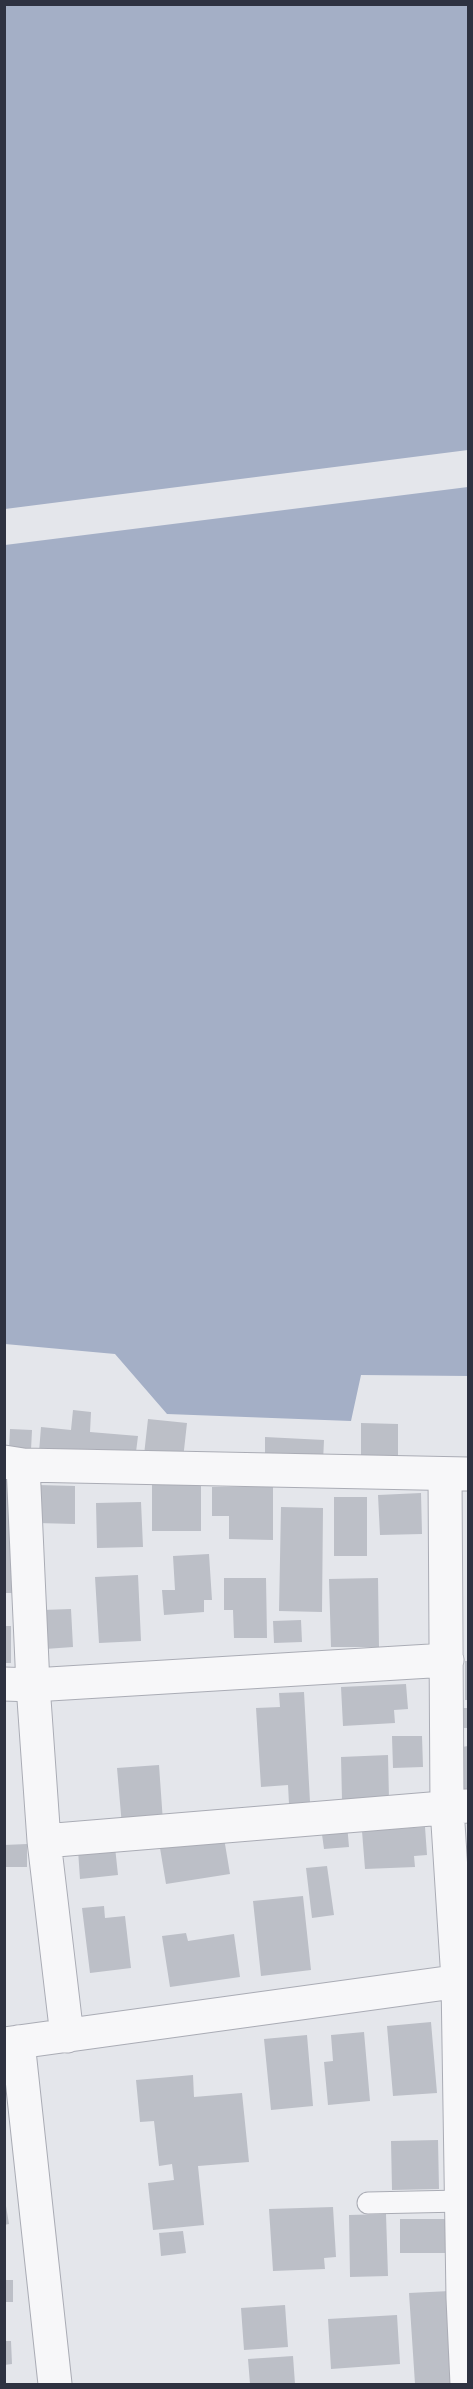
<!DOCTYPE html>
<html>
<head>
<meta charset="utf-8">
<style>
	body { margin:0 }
	#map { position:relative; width:473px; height:2389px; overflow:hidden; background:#e4e6eb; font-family:Rubik,sans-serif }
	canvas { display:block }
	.frame { position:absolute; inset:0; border:6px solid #2e3241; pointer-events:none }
</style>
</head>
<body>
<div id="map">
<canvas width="473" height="2389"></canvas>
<div class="frame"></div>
</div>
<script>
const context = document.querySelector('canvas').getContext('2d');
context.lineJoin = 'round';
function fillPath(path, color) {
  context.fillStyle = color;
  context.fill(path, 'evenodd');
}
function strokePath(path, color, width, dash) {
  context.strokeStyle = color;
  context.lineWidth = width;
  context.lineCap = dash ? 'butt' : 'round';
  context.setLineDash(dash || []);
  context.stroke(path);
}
const water = new Path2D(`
	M4,5H468V1376L361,1375L351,1421L167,1414L115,1354L5,1344Z`);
const pier = new Path2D(`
	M468,450V487L5,545V509Z`);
const building = new Path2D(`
	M73,1410L91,1412L90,1432L138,1436L135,1460L39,1452L41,1427L71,1430Z
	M148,1419L187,1423L183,1459L144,1455Z
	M361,1423L398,1424V1463L361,1462Z
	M10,1429L32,1430L31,1450L9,1449Z
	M265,1437L324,1440L323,1462L265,1460Z
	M4,1477H14L13,1593H4Z
	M152,1483H201V1531H152Z
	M38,1485L75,1486V1524L37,1523Z
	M212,1487H273V1540L229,1539V1516H212Z
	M421,1493L422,1534L380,1535L378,1495Z
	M334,1497H367V1556H334Z
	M141,1502L143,1547L97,1548L96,1503Z
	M281,1507L323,1508L322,1612L279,1611Z
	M209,1554L212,1600H204V1612L164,1615L162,1590H175L173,1556Z
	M138,1575L141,1641L99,1643L95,1577Z
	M224,1578H266L267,1638H234L233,1610H224Z
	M378,1578L379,1647H331L329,1579Z
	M71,1609L73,1647L45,1649L42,1610Z
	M301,1620L302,1642L274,1643L273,1621Z
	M4,1626H11V1663H4Z
	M465,1661H468V1700H465Z
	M406,1684L408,1709L394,1710L395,1723L343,1726L341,1687Z
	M304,1692L310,1802L289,1804L288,1785L261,1787L256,1708L280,1707L279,1693Z
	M459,1708H468V1728H459Z
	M392,1736H422L423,1767L393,1768Z
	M468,1746V1791H464L462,1747Z
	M388,1755L389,1799L342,1800L341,1757Z
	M159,1765L163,1822L122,1826L117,1768Z
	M347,1824L349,1847L324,1849L321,1827Z
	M425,1827L427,1855L414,1856L415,1867L365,1869L362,1831Z
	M224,1838L230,1874L166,1884L160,1848Z
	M27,1844V1867H4V1845Z
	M115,1847L118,1875L80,1879L78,1850Z
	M327,1866L334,1915L312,1918L306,1868Z
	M303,1896L311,1970L261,1976L253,1901Z
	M104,1906L105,1918L125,1916L131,1968L90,1973L82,1908Z
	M186,1933L188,1941L234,1934L240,1977L170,1987L162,1936Z
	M431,2022L437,2093L393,2096L387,2026Z
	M364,2032L370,2101L328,2105L324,2062L333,2061L331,2035Z
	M307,2035L313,2106L271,2110L264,2039Z
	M193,2075L194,2097L242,2093L249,2162L198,2166L204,2225L153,2230L148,2183L174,2180L172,2164L159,2166L154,2121L140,2122L136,2080Z
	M438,2140L439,2189L392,2190L391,2141Z
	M4,2194L9,2224L4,2225Z
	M333,2207L336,2257L324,2258L325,2269L273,2271L269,2209Z
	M386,2214L388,2276L350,2277L349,2215Z
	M400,2219H448V2253H400Z
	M183,2231L186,2253L161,2256L159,2233Z
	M5,2280H13V2302H5Z
	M450,2291L455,2384H415L409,2293Z
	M285,2305L288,2347L244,2350L241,2308Z
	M397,2315L400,2364L331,2369L328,2319Z
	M4,2341H11L12,2364L4,2365Z
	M293,2356L295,2384H250L248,2359Z`);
const lane = new Path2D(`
	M368,2203L461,2201`);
const street = new Path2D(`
	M4,1462L23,1465L468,1474
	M23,1465L33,1685L44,1841L67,2036
	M445,1475L447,1808L458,1980L463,2298L467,2384
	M4,1684L33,1685L447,1660
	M44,1841L467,1806
	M18,2042L55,2384
	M4,2044L468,1980`);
fillPath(water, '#a4afc6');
fillPath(pier, '#e4e6eb');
fillPath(building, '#bcbfc7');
strokePath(lane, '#aaacb5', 23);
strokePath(street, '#aaacb5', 35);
strokePath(lane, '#f7f7f9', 21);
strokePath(street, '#f7f7f9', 33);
</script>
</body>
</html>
